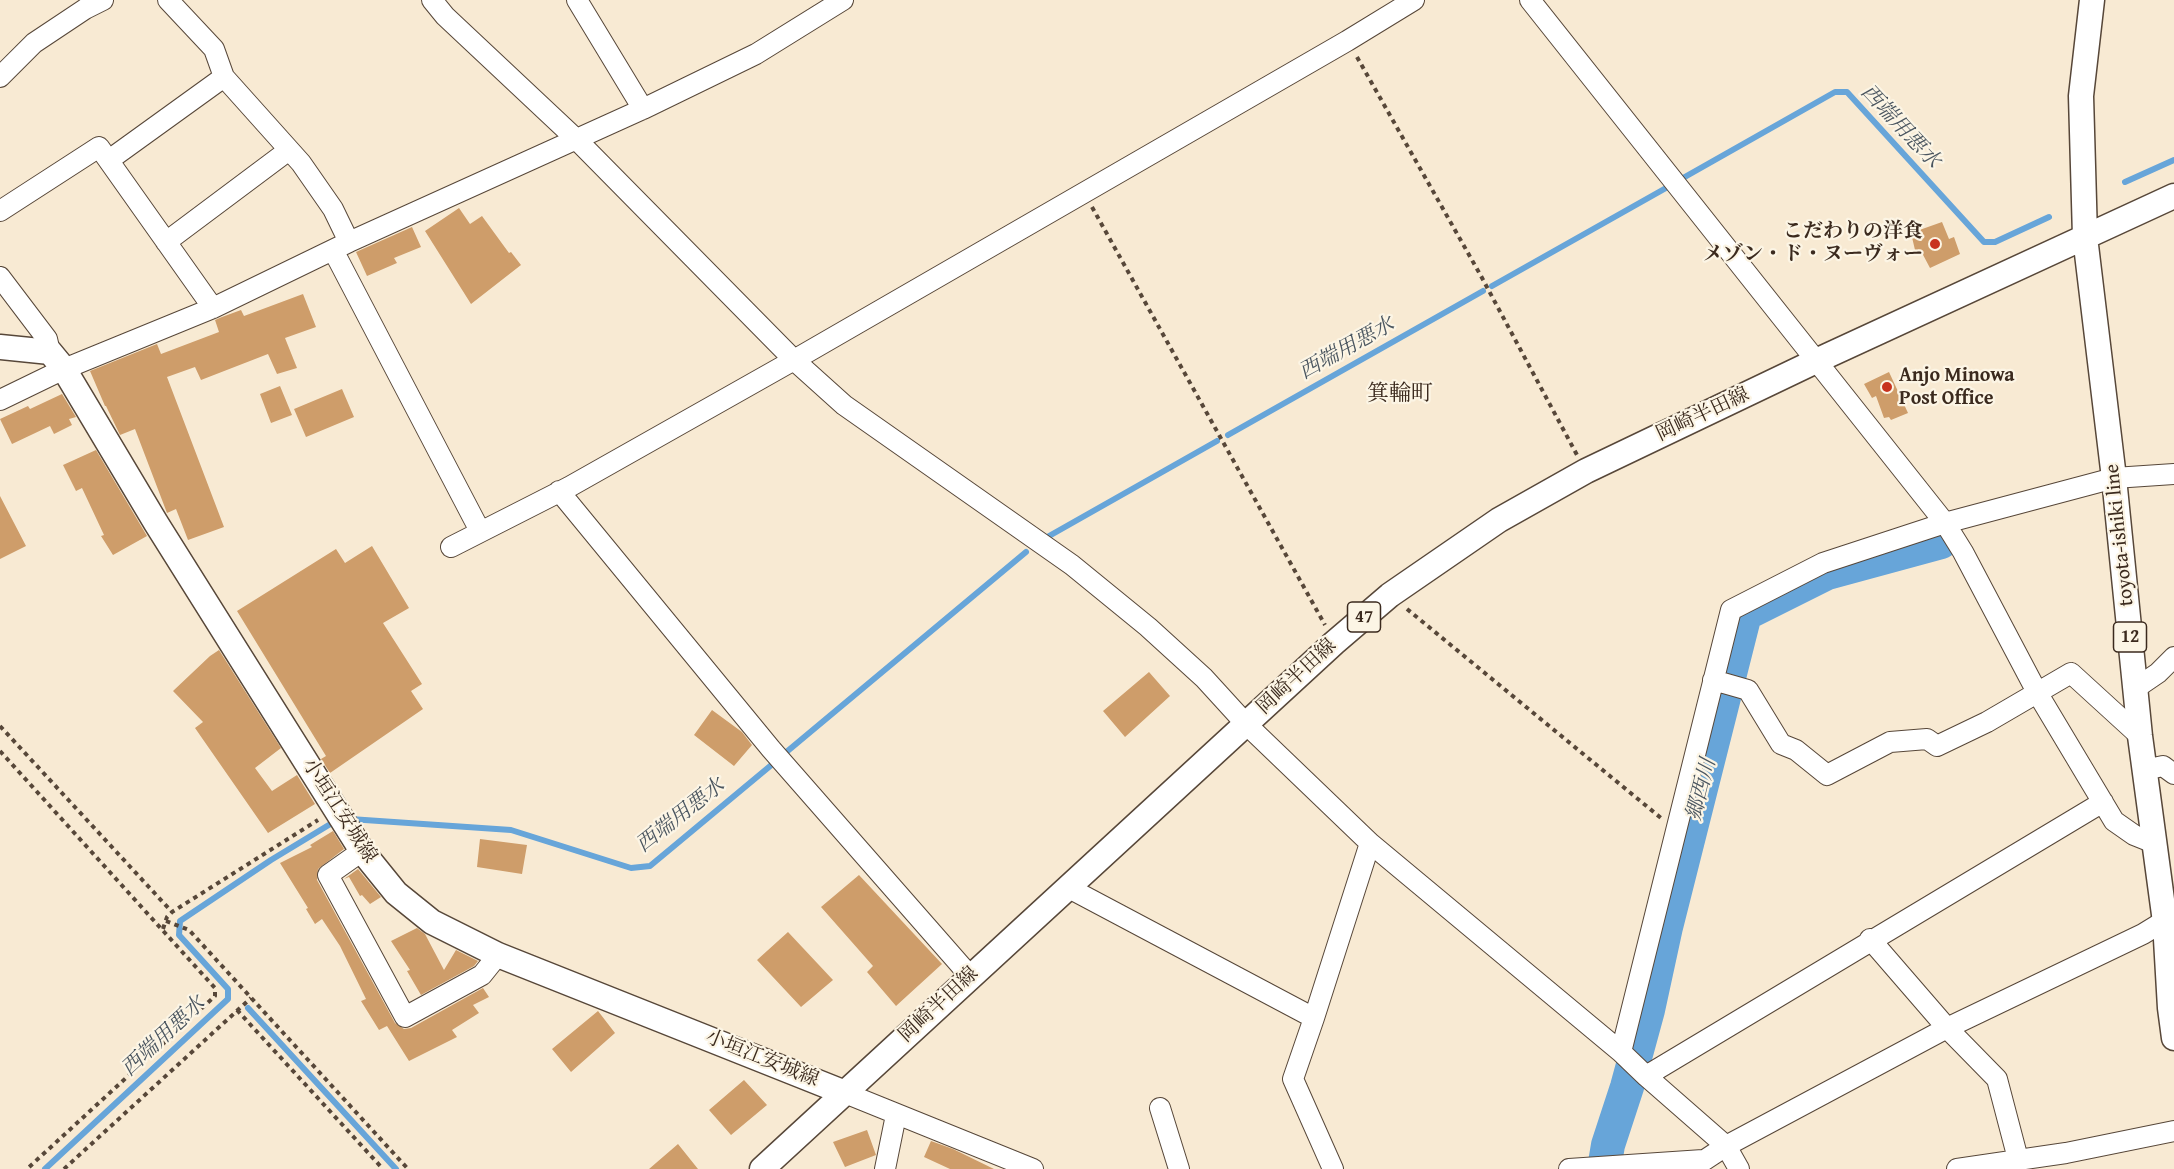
<!DOCTYPE html>
<html>
<head>
<meta charset="utf-8">
<style>
	body { margin:0 }
	canvas { display:block; background:#f8ead3 }
</style>
</head>
<body>
<canvas width="2174" height="1169"></canvas>
<script>
const context = document.querySelector('canvas').getContext('2d');
context.lineJoin = 'round';
function strokePath(path, color, width, dash) {
  context.strokeStyle = color;
  context.lineWidth = width;
  context.lineCap = dash ? 'butt' : 'round';
  context.setLineDash(dash || []);
  context.stroke(path);
}
function fillPath(path, color) {
  context.fillStyle = color;
  context.fill(path, 'evenodd');
}
function drawText(font, color, halo, rows, align = 'center') {
  context.font = font + ' "Gentium Book Plus","Noto Serif JP",serif';
  context.lineWidth = 4.5;
  context.setLineDash([]);
  context.textBaseline = 'middle';
  context.strokeStyle = halo;
  context.fillStyle = color;
  for (const [text, x, y, turn = 0] of rows) {
    context.save();
    context.translate(x, y);
    context.rotate((+turn || 0) * Math.PI / 180);
    context.textAlign = isNaN(turn) ? turn : align;
    if (halo) context.strokeText(text, 0, 0);
    context.fillText(text, 0, 0);
    context.restore();
  }
}
const stream = new Path2D(`
	M1683,178L1835,92H1847L1984,242H1995L2049,217
	M2125,182L2174,160
	M1492,286L1666,188
	M1228,435L1483,291
	M1042,540L1217,441
	M784,754L1026,552
	M350,819L511,830L631,868L650,866L775,762
	M248,1008L396,1169
	M45,1169L228,999V989L179,935L180,921L271,860L337,820`);
const river = new Path2D(`
	M1604,1169L1608,1145L1627,1087L1648,1010L1666,927L1745,614L1827,573L1941,542`);
const building = new Path2D(`
	M459,208L470,224L482,216L509,253L511,252L521,265L471,304L425,231Z
	M1942,222L1949,239L1954,237L1960,254L1930,268L1921,251L1915,250L1911,233Z
	M412,227L421,247L394,258L397,263L367,276L356,252Z
	M303,294L316,327L285,338L297,368L277,374L268,354L201,380L195,367L167,377L224,527L188,540L176,509L167,513L135,429L120,435L106,406H105L90,371L157,344L161,354L219,332L215,320L222,317L241,310L244,316Z
	M1889,372L1908,413L1891,420L1889,417L1884,418L1876,396L1872,398L1864,384Z
	M280,386L292,415L271,423L260,394Z
	M342,389L354,417L306,437L294,409Z
	M62,394L76,417L69,419L72,425L54,434L50,426L12,444L0,419L28,406L30,409Z
	M96,450L147,536L113,555L101,536L104,535L82,488L76,491L63,465Z
	M0,496L26,546L0,559Z
	M372,546L409,608L383,623L422,684L411,691L423,709L330,773L321,759L326,756L237,611L336,549L345,563Z
	M219,650L281,748L255,768L272,791L297,775L315,804L268,833L195,728L203,722L173,691L210,656Z
	M1149,672L1170,696L1125,737L1103,711Z
	M712,710L742,732L752,745L734,766L694,735Z
	M333,831L344,849L318,869L317,880L395,1023L404,1029L411,1028L483,988L489,997L473,1005L479,1013L452,1030L457,1037L409,1061L387,1026L379,1030L361,1001L366,999L340,946L322,919L315,924L306,909L308,908L280,863L312,847L310,845Z
	M480,839L527,845L522,874L477,867Z
	M358,869L381,897L370,904L362,895L360,896L349,877L344,879Z
	M859,875L942,964L896,1006L867,972L873,966L821,907Z
	M417,928L425,934L444,970L456,950L478,961L474,966L421,995L407,971L410,970L391,941Z
	M788,932L833,980L801,1007L757,960Z
	M598,1011L615,1033L571,1072L552,1049Z
	M744,1080L767,1105L731,1135L709,1110Z
	M867,1130L876,1155L845,1167L833,1142Z
	M931,1141L953,1149L994,1169H950L924,1157Z
	M678,1144L698,1169H649Z`);
const path = new Path2D(`
	M1357,57L1481,276L1577,455
	M1092,207L1325,625
	M1407,609L1661,818
	M0,726L172,912
	M0,751L215,988V996L27,1169
	M166,921L189,930L408,1169
	M163,929L167,917L172,912L318,820
	M237,1010L383,1169
	M64,1169L251,998`);
const minor = new Path2D(`
	M168,0L214,49L224,77L301,163L333,209L349,242
	M432,0L445,16L576,139L794,360L844,405L1072,565L1148,627L1204,678L1246,724L1370,843L1621,1052L1646,1076L1726,1146L1739,1169
	M577,0L643,109
	M1530,0L1945,523L1963,552L2038,694L2114,821L2134,835L2154,843
	M0,77L34,43L85,9L103,0
	M109,160L224,77
	M0,211L99,147L213,308
	M166,242L289,150
	M333,250L480,531
	M0,277L47,339L50,352
	M0,400L64,369L213,308L349,242L643,109L756,54L843,0
	M559,491L771,749L970,976
	M451,547L569,487L794,360L1347,41L1414,0
	M1713,680L1748,690L1781,744L1796,750L1827,775L1890,742L1927,739L1937,746L1987,722L2071,673L2140,736
	M2136,688L2158,673L2174,657
	M2144,770L2163,766L2174,774
	M362,851L328,875L405,1017L482,975L498,955
	M1067,887L1314,1018L1293,1079L1333,1169
	M1870,939L1947,1028L1997,1079L2018,1159
	M1314,1018L1370,843
	M1621,1052L1731,610L1823,563L1945,523L2114,478L2174,474
	M1646,1076L2103,802
	M845,1093L1033,1169
	M1160,1108L1179,1169
	M885,1169L896,1115
	M1569,1169L1703,1160
	M1691,1169L1726,1146L1947,1028L2143,934L2174,915
	M1957,1169L2066,1153L2174,1131`);
const major = new Path2D(`
	M2092,0L2081,96L2085,237L2114,478L2140,736L2165,922L2170,1008L2174,1038
	M0,347L50,352L64,369L156,523L362,851L396,893L432,922L498,955L845,1093
	M762,1169L1334,643L1390,595L1499,520L1586,471L1816,361L2174,196`);
const markers = [
	[1935,244,6,"#c8321e"],
	[1887,387,6,"#c8321e"]
];
const shields = [
	[1364,617,33],
	[2130,637,33]
];
const shieldNames = [
	["47",1364,617],
	["12",2130,637]
];
const poiNames = [
	["こだわりの洋食",1923,232],
	["メゾン・ド・ヌーヴォー",1923,255],
	["Anjo Minowa",1899,376,"left"],
	["Post Office",1899,399,"left"]
];
const streetNames = [
	["岡崎半田線",1703,415,-25],
	["toyota-ishiki line",2120,535,-96],
	["岡崎半田線",1297,677,-43],
	["小垣江安城線",339,811,57],
	["岡崎半田線",939,1005,-43],
	["小垣江安城線",762,1059,22]
];
const waterNames = [
	["西端用悪水",1900,127,47],
	["西端用悪水",1347,349,-29],
	["郷西川",1702,790,-76],
	["西端用悪水",681,816,-38],
	["西端用悪水",164,1037,-43]
];
const quarterNames = [
	["箕輪町",1400,394]
];
strokePath(stream, '#67a5d9', 6);
strokePath(river, '#67a5d9', 34);
fillPath(building, '#ce9d6a');
strokePath(minor, '#574739', 22);
strokePath(major, '#574739', 27);
strokePath(path, '#574739', 4, [4.5, 4.5]);
strokePath(minor, '#fff', 20);
strokePath(major, '#fff', 24);
for (const [x, y, r, color] of markers) {
  const dot = new Path2D();
  dot.arc(x, y, r, 0, 2 * Math.PI);
  context.fillStyle = color;
  context.fill(dot);
  strokePath(dot, '#fcf5e5', 2);
}
for (const [x, y, w] of shields) {
  const box = new Path2D();
  box.roundRect(x - w / 2, y - 15, w, 30, 4.5);
  context.fillStyle = '#fcf5e5';
  context.fill(box);
  strokePath(box, '#3b2a1e', 1.5);
}
drawText('bold 18px', '#3b2a1e', null, shieldNames);
drawText('bold 20px', '#3b2a1e', '#fcf5e5', poiNames, 'right');
drawText('20px', '#3b2a1e', '#fcf5e5', streetNames);
drawText('italic 21px', '#4a555f', '#fcf5e5', waterNames);
drawText('22px', '#3b2a1e', '#fcf5e5', quarterNames);
</script>
</body>
</html>
